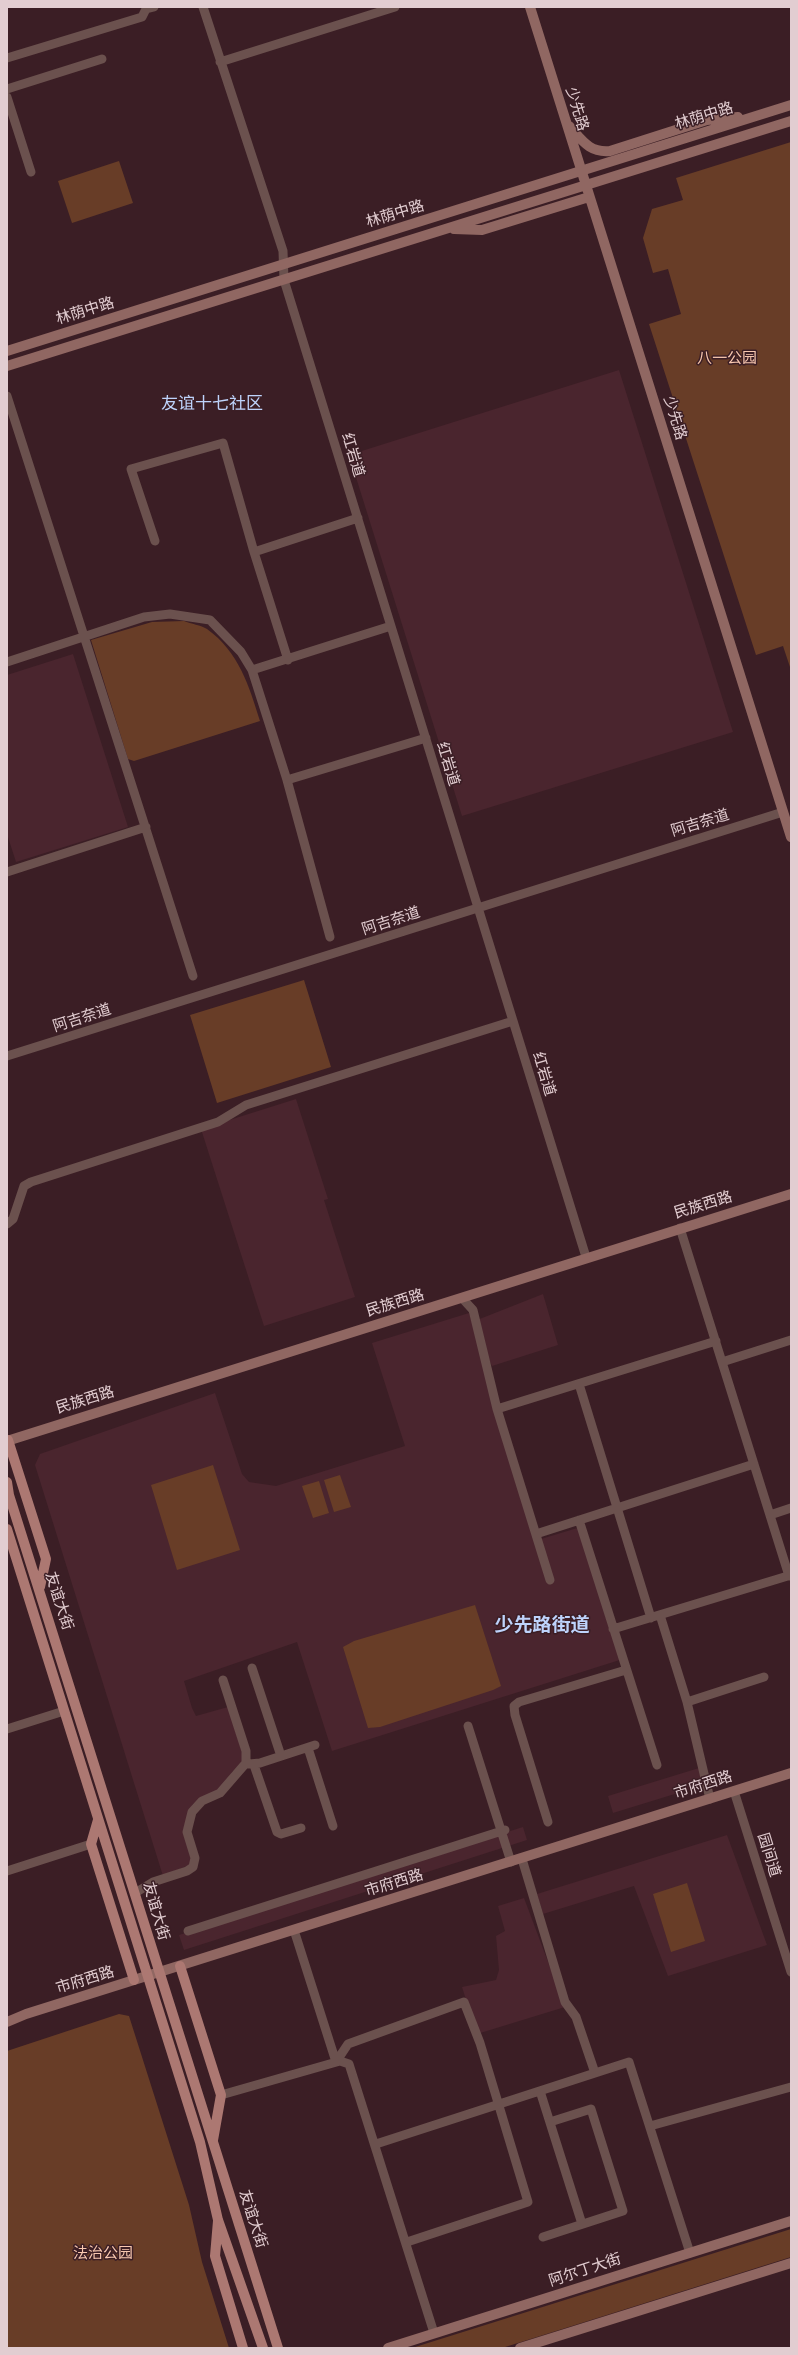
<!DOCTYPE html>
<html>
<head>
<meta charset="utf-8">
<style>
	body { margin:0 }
	#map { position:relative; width:798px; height:2355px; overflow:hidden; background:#3b1e25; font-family:Mulish,sans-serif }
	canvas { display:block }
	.frame { position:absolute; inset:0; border:8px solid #e2cdd1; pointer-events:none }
</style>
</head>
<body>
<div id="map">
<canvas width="798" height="2355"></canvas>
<div class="frame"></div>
</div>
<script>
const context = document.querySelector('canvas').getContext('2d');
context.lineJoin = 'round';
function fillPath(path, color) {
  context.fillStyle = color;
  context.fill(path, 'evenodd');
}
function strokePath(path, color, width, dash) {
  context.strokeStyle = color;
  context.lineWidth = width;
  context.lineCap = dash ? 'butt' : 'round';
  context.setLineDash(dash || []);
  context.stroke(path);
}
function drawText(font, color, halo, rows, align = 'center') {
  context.font = font + ' Mulish,"Noto Sans SC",sans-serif';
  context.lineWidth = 3;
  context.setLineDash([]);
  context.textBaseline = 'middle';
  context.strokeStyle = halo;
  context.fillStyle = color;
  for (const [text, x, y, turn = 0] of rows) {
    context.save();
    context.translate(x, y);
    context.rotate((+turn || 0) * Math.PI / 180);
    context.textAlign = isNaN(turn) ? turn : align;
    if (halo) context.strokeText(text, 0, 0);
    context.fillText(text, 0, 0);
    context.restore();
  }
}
const built = new Path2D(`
	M619,370L733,732L462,816L349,455Z
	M73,654L128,827L16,862L7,834V675Z
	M296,1099L328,1199L324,1200L355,1297L264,1326L201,1129Z
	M543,1294L558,1345L492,1366L475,1331L541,1539L584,1526L626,1658L332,1751L297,1642L184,1681L192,1708L196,1716L228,1707L245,1762L232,1772L224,1786L193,1804L184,1827L192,1859L189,1865L163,1876L35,1465L40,1454L215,1393L242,1474L249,1482L276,1486L405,1446L372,1343L469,1313L472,1322Z
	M699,1768L704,1785L613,1813L608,1796Z
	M523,1827L527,1840L184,1950L179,1935Z
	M727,1835L767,1945L668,1976L634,1886L543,1914L537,1894Z
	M524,1898L565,2007L477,2034L462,1987L496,1980L499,1970L496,1936L505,1931L498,1906Z`);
const green = new Path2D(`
	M791,142V670L783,646L756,655L649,324L681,314L668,269L653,273L643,238L652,209L683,200L676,178Z
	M119,161L133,203L72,223L58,181Z
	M184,621C191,624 201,625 207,629C239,652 249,686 260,721L134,761L128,759L91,640L152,622Z
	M304,980L331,1067L217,1103L190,1015Z
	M213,1465L240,1550L177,1570L151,1485Z
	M340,1475L351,1507L334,1512L324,1480Z
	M319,1481L329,1513L313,1518L302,1486Z
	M475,1605L501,1686L493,1690L380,1727L368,1728L343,1647L354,1641Z
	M687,1883L705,1941L671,1952L653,1894Z
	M119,2014L129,2016L189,2205L202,2262L229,2348H7V2051Z
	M791,2229V2257L502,2348H412Z`);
const street = new Path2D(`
	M203,7L283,251L284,280L586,1257
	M7,58L142,17L146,9L154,7
	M220,62L395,7
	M7,89L102,59
	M7,97L31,172
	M7,396L193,976
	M155,541L131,469L223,443L254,552L288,660
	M254,552L358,518
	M7,662L144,617L170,614L210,620L241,652L252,670L287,780L330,937
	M252,670L391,626
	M287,780L426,738
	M7,872L146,827
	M7,1056L783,812
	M7,1224L13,1219L24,1186L31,1182L218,1122L246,1105L513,1021
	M680,1228L789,1576
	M462,1298L473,1310L497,1409L550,1580
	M722,1362L791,1340
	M579,1384L651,1618
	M497,1409L716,1341
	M770,1515L791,1508
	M579,1520L657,1765
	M536,1534L754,1464
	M660,1615L687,1702L710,1799
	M613,1629L791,1575
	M252,1668L281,1756
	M687,1702L764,1677
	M468,1726L511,1862
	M7,1729L64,1711
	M308,1748L333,1826
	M249,1764L260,1763L315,1745
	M254,1765L277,1832L281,1834L301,1828
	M734,1791L791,1972
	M548,1822L515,1715L514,1706L519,1702L626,1670
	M522,1859L565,2002L576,2017L595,2073
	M7,1871L91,1844
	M135,1893L153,1882L187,1871L193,1867L195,1858L187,1832L192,1812L202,1801L220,1793L246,1763V1751L223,1680
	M294,1930L336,2062
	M188,1931L505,1830
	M336,2062L348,2044L464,2002L480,2043L528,2202L407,2242
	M540,2091L582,2224
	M221,2095L340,2061L349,2064L434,2333
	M650,2126L791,2087
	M376,2144L629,2062L690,2253
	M543,2237L623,2211L591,2109L550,2122`);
const secondary = new Path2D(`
	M530,7L791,837
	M569,126C582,140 589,153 610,151L707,120L738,117
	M454,229L482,230L589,197
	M7,351L791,105
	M7,366L791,121
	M7,1441L791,1194
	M7,2022L26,2014L791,1773
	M388,2348L791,2221
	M520,2348L791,2263`);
const primary = new Path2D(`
	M8,1440L46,1559L40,1587
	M7,1482L9,1495L278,2348
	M7,1529L200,2142L218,2220L263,2348
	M98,1820L91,1844L134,1980
	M180,1966L221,2095L213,2140
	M218,2221L215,2256L243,2348`);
const streetNames = [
	["少先路",577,109,73],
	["林荫中路",704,116,-17],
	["林荫中路",395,214,-17],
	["林荫中路",85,311,-17],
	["少先路",675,418,73],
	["红岩道",353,455,73],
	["红岩道",448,764,73],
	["阿吉奈道",700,823,-17],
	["阿吉奈道",391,921,-18],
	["阿吉奈道",82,1018,-18],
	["红岩道",544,1074,73],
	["民族西路",703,1205,-17],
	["民族西路",395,1303,-17],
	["民族西路",85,1400,-17],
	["友谊大街",59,1601,72],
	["市府西路",703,1785,-18],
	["园间道",769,1855,73],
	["市府西路",394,1883,-17],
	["友谊大街",156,1911,74],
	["市府西路",85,1980,-17],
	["友谊大街",253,2219,72],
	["阿尔丁大街",585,2270,-18]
];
const parkNames = [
	["八一公园",727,358],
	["法治公园",103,2253]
];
const quarterNames = [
	["友谊十七社区",212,404]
];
const districtNames = [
	["少先路街道",542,1625]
];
fillPath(built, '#4a252e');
fillPath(green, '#683d27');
strokePath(street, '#6b514e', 9);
strokePath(secondary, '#906762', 10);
strokePath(primary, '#ac7872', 10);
drawText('15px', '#e2cdd1', '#3b1e25', streetNames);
drawText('15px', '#f9c8b0', '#3b1e25', parkNames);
drawText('17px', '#bed3fb', '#3b1e25', quarterNames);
drawText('bold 19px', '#bed3fb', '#3b1e25', districtNames);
</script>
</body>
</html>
